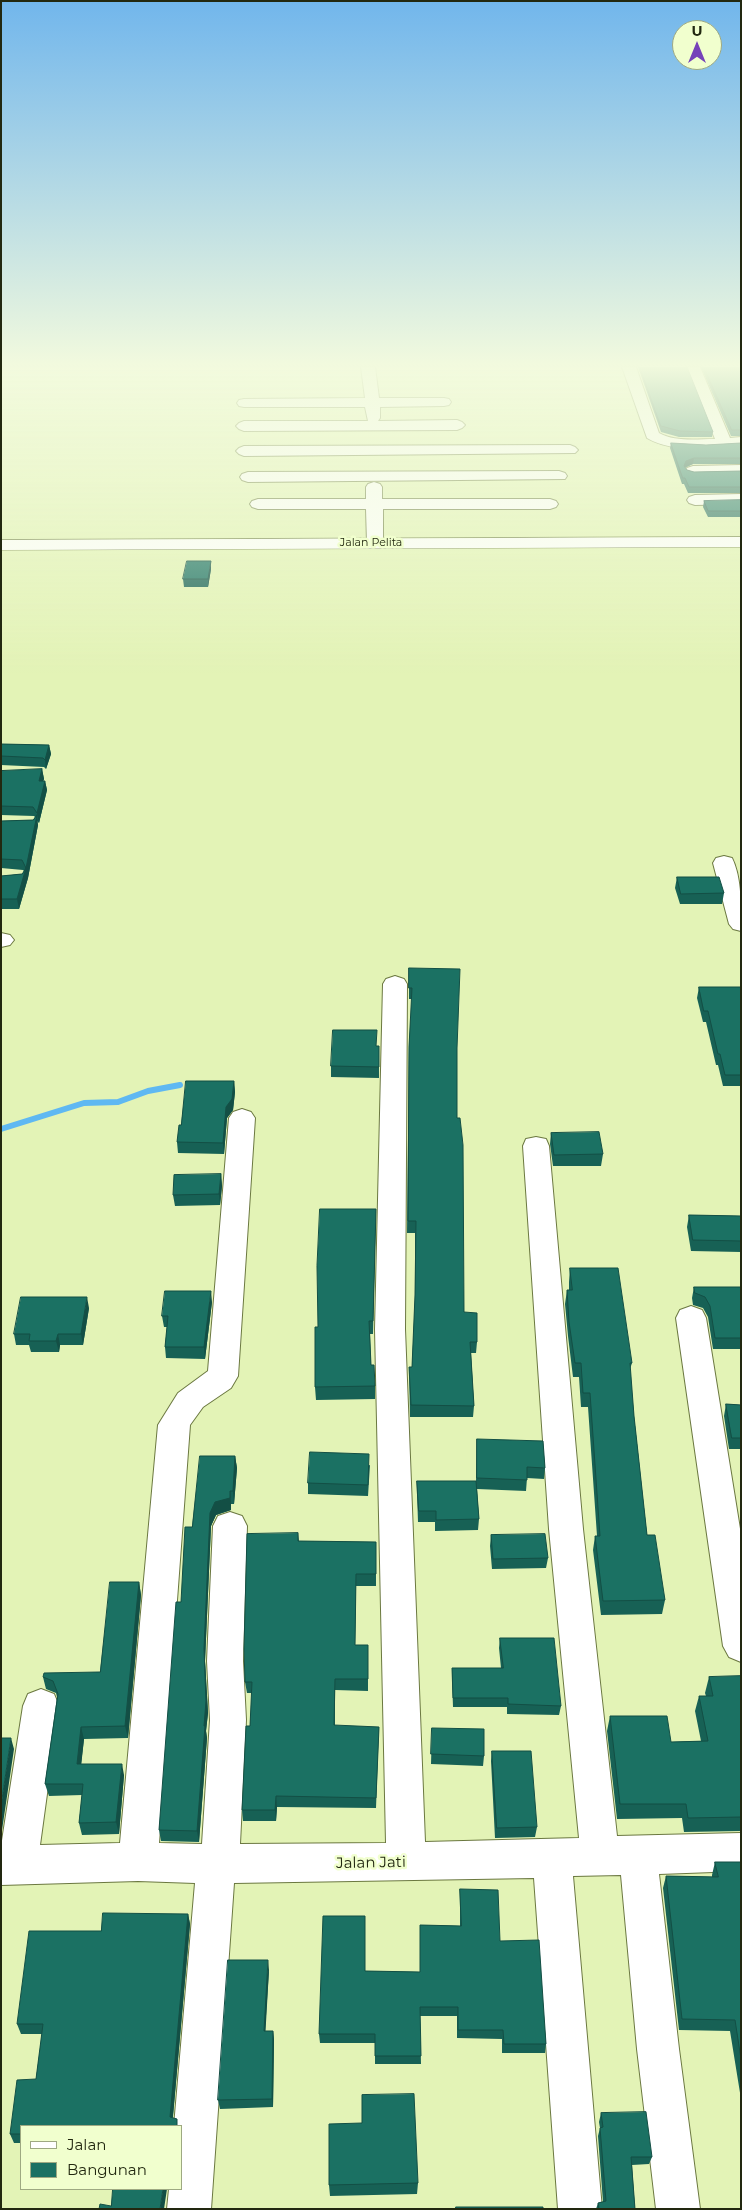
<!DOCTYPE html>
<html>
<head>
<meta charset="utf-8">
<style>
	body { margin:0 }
	#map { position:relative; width:742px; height:2210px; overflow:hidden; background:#e3f3b6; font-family:Montserrat,sans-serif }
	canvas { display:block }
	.frame { position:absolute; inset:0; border:2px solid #222810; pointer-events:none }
	.legend { position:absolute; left:20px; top:2125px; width:162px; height:65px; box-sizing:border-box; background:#f1ffce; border:1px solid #9ea982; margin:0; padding:6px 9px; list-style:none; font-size:15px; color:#222810 }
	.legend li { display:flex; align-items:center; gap:10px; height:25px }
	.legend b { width:25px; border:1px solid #9ea982 }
	.north { position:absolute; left:672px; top:20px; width:50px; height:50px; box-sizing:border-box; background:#f1ffce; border:1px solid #9ea982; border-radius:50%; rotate:0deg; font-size:14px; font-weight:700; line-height:20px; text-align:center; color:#222810 }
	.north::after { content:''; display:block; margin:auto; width:18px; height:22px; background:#7642b9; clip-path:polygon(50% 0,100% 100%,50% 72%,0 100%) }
</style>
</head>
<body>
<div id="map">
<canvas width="742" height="2210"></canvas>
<div class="frame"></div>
<ul class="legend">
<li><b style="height:6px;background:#fff"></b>Jalan</li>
<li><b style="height:14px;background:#1b7163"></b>Bangunan</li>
</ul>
<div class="north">U</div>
</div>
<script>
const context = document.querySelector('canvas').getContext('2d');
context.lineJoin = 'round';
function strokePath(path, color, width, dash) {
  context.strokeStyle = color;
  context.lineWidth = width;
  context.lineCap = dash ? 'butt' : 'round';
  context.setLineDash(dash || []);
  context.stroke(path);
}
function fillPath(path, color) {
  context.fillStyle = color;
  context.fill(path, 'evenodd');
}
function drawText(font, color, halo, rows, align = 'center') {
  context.font = font + ' Montserrat,sans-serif';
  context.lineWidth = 5;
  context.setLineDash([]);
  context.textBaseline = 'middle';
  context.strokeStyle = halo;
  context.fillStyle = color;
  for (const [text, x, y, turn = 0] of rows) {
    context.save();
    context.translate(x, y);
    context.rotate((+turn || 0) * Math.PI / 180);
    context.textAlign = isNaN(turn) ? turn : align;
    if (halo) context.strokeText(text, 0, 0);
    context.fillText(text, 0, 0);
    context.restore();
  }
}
const stream = new Path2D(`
	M1,1129L84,1103L118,1102L148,1091L180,1085`);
const minor = new Path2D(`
	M361,367H375L379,398H444L449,399L451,402L449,405L444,406L380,407V418L378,421L457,420L462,422L465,425L462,428L457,430L244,431L239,429L236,426L239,423L244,421H368L365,407H244L239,406L237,403L239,400L244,399L365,398Z
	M622,367H636L659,433C675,442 697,439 715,439L686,367H700L730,438L741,437V447C710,447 674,454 647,438Z
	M570,445L575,447L578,450L575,453L244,456L239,454L236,451L239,448L244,446Z
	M741,465V475L693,476L687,474L685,471L687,468L693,466Z
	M559,471L565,473L567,476L565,479L248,482L242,480L240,477L242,474L248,472Z
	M374,482L380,484L382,487V499H550L556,501L558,504L556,507L550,509H383V543L381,547H369L367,543L366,509H258L252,507L250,504L252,501L258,499H366V487L368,484Z
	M741,494V504L695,505L689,503L687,500L689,497L695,495Z
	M724,856L732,858C742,878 741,908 741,931L733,929L729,924L713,863L716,858Z
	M1,933L10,935L14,940L10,945L1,947Z
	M395,976L404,979L407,984L405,1329L425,1842L579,1838L549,1529L523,1146L526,1139L536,1137L546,1139L549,1146L583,1529L617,1836L741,1833V1871L659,1874L679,2049L700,2209H656L637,2049L621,1875L573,1876L602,2209H558L534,1878L234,1883L211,2209H167L169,2189H181V2126H174L195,1883L138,1881L1,1885V1847L23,1706L28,1694L41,1689L54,1694L59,1706L40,1845L120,1843L158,1425L178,1393L208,1371L229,1118L233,1112L242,1109L251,1112L255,1118L238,1376L231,1388L203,1407L190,1425L159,1843L202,1844L210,1720L207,1661L213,1526L218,1516L230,1512L242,1516L247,1526L243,1661L246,1720L240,1844L386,1843L375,1329L383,984L386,979Z
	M691,1306L702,1310L706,1318L741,1535V1662L729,1657L723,1646L676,1318L680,1310Z`);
const tertiary = new Path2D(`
	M741,537V547L1,550V540Z`);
const wall = new Path2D(`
	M638,367H687L713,432L712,437H679L661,432Z
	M701,367H741V436H731Z
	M671,443L706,445L741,443V464H693L685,468L687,470L694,472L741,471V493H688L684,484H682L670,448Z
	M741,500V517H708L703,507L704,501Z
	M211,569L208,587H184L183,579Z
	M1,744L49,745L51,754L46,769L44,767L1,765Z
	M42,769L44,779L43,781H45L47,790L39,823L37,821L38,825L28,878L19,909H1V876L22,874L24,871L23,870L1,868V821L33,820L35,817L34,816L1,815V771Z
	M677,877L724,893L722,904H680L675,888Z
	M409,968L457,1048V1118L464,1312L477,1342L476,1353H471L474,1406L473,1417H410L409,1367H412L415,1300V1233H407L409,1047L412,999H409Z
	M699,987H741V1086H723L718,1065H716L706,1022H703L697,998Z
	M377,1046H379V1078L331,1077V1066Z
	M234,1081L235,1092L233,1110L227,1118L224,1154L178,1153L177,1142L181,1125Z
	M551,1133L603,1154L601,1166H553L550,1144Z
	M221,1174L222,1186L220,1205L175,1206L173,1195Z
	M376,1209L373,1334H370L371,1365L375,1386V1399L316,1400L315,1387L318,1327Z
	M689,1215L741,1216V1252L691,1251L687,1227Z
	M570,1268L632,1363L630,1369L634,1416L647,1535L665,1600L662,1614L601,1615L593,1550L595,1536H597L588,1407H581L579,1377H573L568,1336L565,1304L567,1290H569V1282Z
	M694,1287H741V1349H713L708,1317L703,1308L693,1305L692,1298Z
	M212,1302L205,1359L166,1358L165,1347L167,1327H164L162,1316Z
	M89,1308L83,1345H60L59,1352H31L29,1345H16L14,1334Z
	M726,1404L741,1405V1449H729L724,1416Z
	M477,1439L545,1468L544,1479L527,1478L526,1491L477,1489L479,1519L478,1530L435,1531V1522H418L417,1492V1481H476Z
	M235,1456L237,1468L234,1504H231V1510L216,1515L211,1526L205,1661L208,1713L206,1731L207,1738L199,1842L161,1841L159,1830L181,1602L192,1527Z
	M370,1465L368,1496L308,1494V1483Z
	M298,1533L299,1541L376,1542V1586H356L355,1645H368V1691L335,1690V1726L379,1727L376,1808L277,1807L276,1821H243L242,1810L250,1726L252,1693H247L245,1682Z
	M491,1535L548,1558L546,1568L492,1569L490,1546Z
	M139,1582L141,1595L128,1738L84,1739L81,1764L124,1775L119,1834L82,1835L79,1823L82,1795L49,1796L45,1784L57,1697L56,1693L46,1689L43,1677L100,1672Z
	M500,1638L561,1706L559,1715L507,1714V1707H453L452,1678V1668H501L499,1648Z
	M741,1676V1831L684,1832L682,1818L617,1819L607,1731L610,1716L671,1742L701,1741L695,1711L699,1696H706L705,1693L709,1677Z
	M432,1728L484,1756L483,1766L431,1764Z
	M492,1751L537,1827L535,1837L495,1838L491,1761Z
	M715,1862H741V2099L730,2031L679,2030L663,1888L666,1876L712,1877V1875Z
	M460,1889L500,1941L546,2044L545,2053H502V2039L457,2038V2016H420L421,2064H375V2043H320L319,2034L365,1971L420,1972V1925L460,1926Z
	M188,1914L190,1924L173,2117L21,2126V2143H14L10,2134L36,2079L42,2034H21L17,2024L101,1931Z
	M269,1970L265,2031H273L274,2040L273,2107L220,2109L218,2100Z
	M601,2113L652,2157L649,2164L632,2165L635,2209H596L598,2203L603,2202L598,2136L600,2128L599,2122Z
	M362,2123L418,2183L417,2194L330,2196L329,2185Z`);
const shadedWall = new Path2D(`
	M694,458L693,464L685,467L683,472L684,466L686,461Z
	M211,561V569L208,587V579Z
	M49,745L51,754L46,769L45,760Z
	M42,769L44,779L40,790L39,781Z
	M45,781L47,790L39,823L37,813Z
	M37,815L38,825L28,878L26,868Z
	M26,868L28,878L19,909L17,899Z
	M234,1081L235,1092L233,1110L227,1118L224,1154L223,1143L226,1107Z
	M221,1174L222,1186L220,1205L219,1194Z
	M211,1291L212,1302L205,1359L204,1347Z
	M87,1297L89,1308L83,1345L81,1334Z
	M58,1334L60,1345L59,1352L56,1341Z
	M235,1456L237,1468L234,1504L233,1491Z
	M230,1491L231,1504V1510L216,1515L211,1526L205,1661L208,1713L206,1731L207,1738L199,1842L197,1831L204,1726V1649L210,1513L215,1502Z
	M139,1582L141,1595L128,1738L125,1726Z
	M81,1727L84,1739L80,1776L77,1764Z
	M11,1738L14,1749L1,1837V1806Z
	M122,1764L124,1775L119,1834L116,1822Z
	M276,1796L277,1807L276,1821L275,1810Z
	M188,1914L190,1924L172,2126L170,2117Z
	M268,1960L269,1970L265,2040L264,2031Z
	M273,2031L274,2040L273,2107L272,2099Z
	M163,2189H167L164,2209H160Z`);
const building = new Path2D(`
	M640,367H687L713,432L680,431L661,426Z
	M704,367H741V430H732Z
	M671,443L706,445L741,443V458H694L686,461L684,466L687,470L694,472L741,471V487H689L685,478H683Z
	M741,500V511H708L704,501Z
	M187,561H211L208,579H183Z
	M1,744L49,745L45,760L43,758L1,756Z
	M42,769L39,781H45L37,813L33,807L1,806V771Z
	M37,815L26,868L22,860L1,859V821L33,820Z
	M26,868L17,899H1V876L22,874Z
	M677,877H719L724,893L681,894Z
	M409,968L460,969L457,1048V1118H460L463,1145L464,1312L477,1313V1342H470L474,1406L411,1405L409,1367H412L415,1295L416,1221H408L409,1047L412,988H409Z
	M699,987H741V1075H725L720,1054H718L708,1011H704Z
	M333,1030H377L376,1046H379V1067L331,1066Z
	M186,1081H234L232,1099L226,1107L223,1143L177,1142L179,1125H181Z
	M599,1132L603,1154L554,1155L551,1133Z
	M221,1174L219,1194L173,1195L174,1175Z
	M320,1209H376L373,1321H369L371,1365H374L375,1386L315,1387V1327H318L317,1266Z
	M689,1215L741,1216V1241L693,1240Z
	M570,1268H618L632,1363H630L634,1416L647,1535H655L665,1600L603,1601L595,1536H600L590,1393H583L581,1363H575L569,1322L567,1290H572Z
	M694,1287H741V1338H715L710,1306L705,1297L695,1293Z
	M165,1291H211L204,1347H165L168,1316H162Z
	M21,1297H87L81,1334H58L56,1341H29L30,1334H14Z
	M726,1404L741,1405V1438H732Z
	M477,1439L543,1441L545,1468L527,1467V1480L477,1478Z
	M310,1452L369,1454L368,1485L308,1483Z
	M200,1456H235L233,1491H230V1498L215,1502L210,1513L204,1649L206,1701L204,1726H205L197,1831L159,1830L176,1602H181L185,1527H192Z
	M417,1481H476L479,1519L436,1520V1511H419Z
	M298,1533V1541L376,1542V1574H356L355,1645H368V1679H335L334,1725L379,1727L376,1798L276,1796L275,1810H242L246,1726H250L252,1682H245L244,1649L247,1534Z
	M545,1534L548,1558L493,1559L491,1535Z
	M110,1582H139L125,1726L81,1727L77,1764H122L116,1822L79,1823L83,1784H45L58,1694L53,1681L43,1677L44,1673L100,1672Z
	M500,1638H554L561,1706L508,1704V1698H453L452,1668H503Z
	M741,1676V1817L688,1818L686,1804H620L610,1716H667L671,1742L708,1741L699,1696H713L709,1677Z
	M432,1728L484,1729V1756L431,1754Z
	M1,1738H11L1,1806Z
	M492,1751H531L537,1827L497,1828Z
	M715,1862H741V2059L735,2020L682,2019L666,1876L718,1877Z
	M460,1889L498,1890L500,1941L539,1940L546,2044H504L503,2030H458V2007H420L421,2056H375V2034H319L323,1916H365V1971L420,1972V1925L461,1926Z
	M103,1913L188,1914L170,2117L177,2119V2126H21V2134H10L17,2080L36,2079L43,2024H17L29,1931H101Z
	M228,1960H268L264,2031H273L272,2099L218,2100Z
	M414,2094L418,2183L329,2185V2124L362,2123V2095Z
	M646,2112L652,2157H631L635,2209H599L598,2203L606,2201L600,2128L603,2127L601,2113Z
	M113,2189H163L160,2209H99L100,2204L111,2206Z
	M456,2207H543V2209H456Z`);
const farStreetnames = [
	["Jalan Pelita",371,543]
];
const nearStreetnames = [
	["Jalan Jati",371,1863,-1]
];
strokePath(stream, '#5fb8f2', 6);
strokePath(minor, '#6b7840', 2);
strokePath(tertiary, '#6b7840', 1);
fillPath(minor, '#fff');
fillPath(tertiary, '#fff');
fillPath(wall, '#176155');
fillPath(shadedWall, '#134f45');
fillPath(building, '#1b7163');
strokePath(building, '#134f45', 1);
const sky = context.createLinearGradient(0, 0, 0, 676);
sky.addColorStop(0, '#71b6ec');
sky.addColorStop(0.54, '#f2fade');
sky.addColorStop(1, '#f2fade00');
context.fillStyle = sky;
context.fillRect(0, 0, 742, 676);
drawText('11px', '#222810', '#f1ffce', farStreetnames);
drawText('15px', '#222810', '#f1ffce', nearStreetnames);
</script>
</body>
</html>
